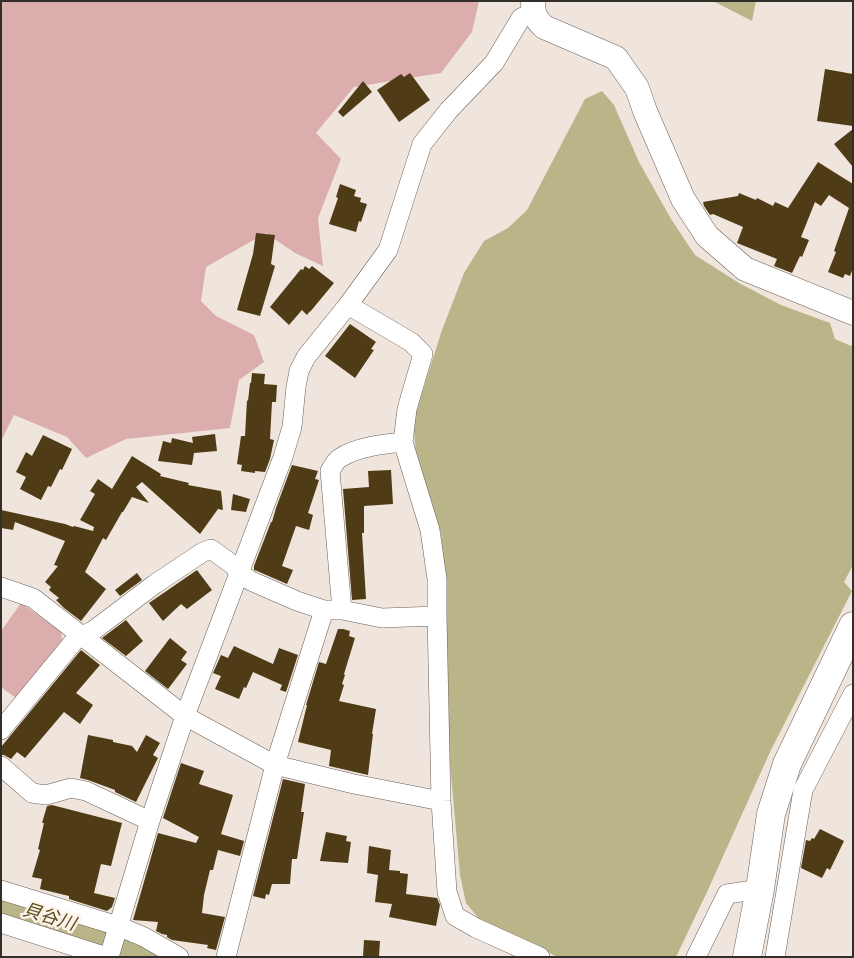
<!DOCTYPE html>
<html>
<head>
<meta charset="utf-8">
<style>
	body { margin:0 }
	#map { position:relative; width:854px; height:958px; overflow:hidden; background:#f0e5dc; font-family:Roboto,sans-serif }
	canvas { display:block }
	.frame { position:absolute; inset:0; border:2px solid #322e2a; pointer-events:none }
</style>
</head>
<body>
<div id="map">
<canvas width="854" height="958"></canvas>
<div class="frame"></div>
</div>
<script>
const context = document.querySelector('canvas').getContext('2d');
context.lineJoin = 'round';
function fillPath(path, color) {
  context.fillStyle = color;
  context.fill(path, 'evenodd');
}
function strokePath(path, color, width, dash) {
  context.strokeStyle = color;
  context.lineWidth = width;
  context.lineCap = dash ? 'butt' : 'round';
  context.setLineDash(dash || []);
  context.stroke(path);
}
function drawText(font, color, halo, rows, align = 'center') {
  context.font = font + ' Roboto,"Noto Sans JP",sans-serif';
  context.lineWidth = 5;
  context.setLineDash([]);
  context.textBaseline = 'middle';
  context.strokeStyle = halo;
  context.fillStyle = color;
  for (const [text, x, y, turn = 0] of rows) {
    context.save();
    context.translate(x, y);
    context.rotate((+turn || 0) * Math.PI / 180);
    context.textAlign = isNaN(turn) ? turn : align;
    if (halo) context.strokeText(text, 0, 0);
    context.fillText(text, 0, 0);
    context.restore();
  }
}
const green = new Path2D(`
	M1,1H479L472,32L441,73L354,87L316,133L341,159L318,218L323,266L295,253L266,233L206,267L201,301L216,316L254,335L264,362L239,380L230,428L126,439L86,458L67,437L14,415L1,441Z
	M21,603L61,632L63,644L16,698L1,687V631Z`);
const water = new Path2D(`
	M711,1H756L752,21L717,3Z
	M602,91L614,105L639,162L671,219L695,255L739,283L781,305L830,323L835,339L851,346L853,343V565L844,582L852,591L770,752L707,892L676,957H558L511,935L481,921L466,903L460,875L443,686L447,597L441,533L416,454L413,421L442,330L464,273L484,241L508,228L527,210L585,99Z`);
const river = new Path2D(`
	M1,903L97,932
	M126,943L151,957`);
const building = new Path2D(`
	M825,69L853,74V126L817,121Z
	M410,73L430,100L399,122L377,90L401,74L404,77Z
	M363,81L372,92L343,117L338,112Z
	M853,129V167L834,144Z
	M818,162L853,184V268L850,276L845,274L843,278L828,272L836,252L834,251L849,208L829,195L821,206L815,202L801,237L809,240L802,257L800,256L792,273L774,266L777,259L737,243L743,227L713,214L710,215L704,206L703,202L738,196L739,193L756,200L757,198L773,206L775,202L788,208Z
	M340,184L356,190L354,196L361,198L360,202L367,204L361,222L359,221L356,232L329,224L338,198L336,197Z
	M256,233L275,235L271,264L275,266L260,316L237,310L253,254Z
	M305,266L309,269L312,266L334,283L310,312V311L307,315L302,310L289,325L270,307L301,269L303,270Z
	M350,324L376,342L371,349L374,350L355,378L325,356Z
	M252,373L265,374L264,384L277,385L276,402H272L270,439L274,440L270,459L265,472L255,471V473L241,471L242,465L237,464L241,436H245L247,400L248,401L250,383H251Z
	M215,434L217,451L194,453L192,465L158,461L163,441L171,443L172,438L193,443L192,437Z
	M43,435L72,449L62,470L60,469L51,487L48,486L41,500L20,489L26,477L16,472L26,452L32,456Z
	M132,456L161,474L160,476L189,483L188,485L221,491L223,510L218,509L200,534L142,482L136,487L149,503L132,497L123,512H122L106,540L103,538L85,572L106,589L81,621L64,608L56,600L59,598L49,590L51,587L45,582L58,566L54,565L65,541L15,522L13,530L1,528V510L65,524L73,527L74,526L93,531L94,527L80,520L95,494L90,491L98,479L112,489Z
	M292,465L318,471L315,479L319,480L308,513L313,515L309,530L296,526L282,566L293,570L287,584L257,571L254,570V566L271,522H272L276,508Z
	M391,470L393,504L364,506V533H362L366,599L352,600L343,489L369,487L368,471Z
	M233,494L250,499L246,512L231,510Z
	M197,570L212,590L187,609L181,604L163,621L149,603Z
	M137,573L142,580L120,596L115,590Z
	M126,620L143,641L126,656L102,638Z
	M338,629H343L350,631L349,636L355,638L344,674L345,675L342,684L344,685L339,701L376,709L372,734H373L368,775L329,766L331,750L298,742L307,705H306L319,662L326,664Z
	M170,638L187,652L181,660L187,664L168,689L145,671Z
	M234,646L273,664L279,648L298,655L286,692L280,690L282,685L253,672L246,688L244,687L239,699L215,689L221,676L213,673L221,655L228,658Z
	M81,650L100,665L76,693L93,705L80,724L64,712L25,758L17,752L11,759L4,755H1V747Z
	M88,735L113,740V742L132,746L137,752L146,735L160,743L153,755L158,758L136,802L115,792V790L88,780L80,778Z
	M181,763L204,771L199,784L233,795L221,834L244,841L240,856L218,850L213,870H210L204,895L202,913L225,917L216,950L207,948L208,945L172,940L167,937V935L162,934L156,931L158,922L133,920L158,833L196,843L199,837L163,818Z
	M283,779L305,784L301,812H304L297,859H292L290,884H272L269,895L266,894L265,899L253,896Z
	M52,805L122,823L111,866L101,864L94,893L115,898L112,907L107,911L69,899V896L40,889L42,879L32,877L40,850L38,849L44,823H42L47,806Z
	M820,829L844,841L830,870L827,868L822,878L801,868L806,840L810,841L812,838L814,839Z
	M326,832L347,836L346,841L351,842L348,863L320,861Z
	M369,846L391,850L389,870L400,871V873L408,874L406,894L437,898L440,905L436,926L389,917L392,904L375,902L378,875L367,873Z
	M364,940L380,941L379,957H363Z`);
const minor = new Path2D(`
	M348,305L411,342L423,354L407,409L403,442L430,530L437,579V616L441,801L447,892L455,916L476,928L540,957
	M1,587L33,598L185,716L275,765L354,784L441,801
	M342,610L330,471C333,466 336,460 340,458C356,447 384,444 403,442
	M1,730L75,640L94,630L155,584L203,552L211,549L233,565L239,572L251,581L297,601L324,610
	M1,766L32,793L46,795L71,788L86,791L150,821
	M1,890L118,926L144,937L179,957
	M1,923L107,957
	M109,957L150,821L185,716L283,457L292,427L296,387L299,371L306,357L348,305L388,250L422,144L449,110L494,63L521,18L533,12
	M226,957L275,765L324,610H342L382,618L437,616
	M696,957L727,894L760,889
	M775,957L803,790L853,694`);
const tertiary = new Path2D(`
	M533,1C533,14 535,18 544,27L616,58L637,88L645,111L683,199L707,236L745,269L853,313`);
const secondary = new Path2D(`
	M747,957L760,889L771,814L787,764L853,626`);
const waterNames = [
	["貝谷川",49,918,17]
];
fillPath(green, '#dbadad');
fillPath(water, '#b9b589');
strokePath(river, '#b9b589', 31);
fillPath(building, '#4f3c16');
strokePath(minor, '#695f58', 20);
strokePath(tertiary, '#695f58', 25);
strokePath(secondary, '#695f58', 29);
strokePath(minor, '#fff', 19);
strokePath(tertiary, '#fff', 24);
strokePath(secondary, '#fff', 28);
drawText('italic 18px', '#544e1a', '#fef2ea', waterNames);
</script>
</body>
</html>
